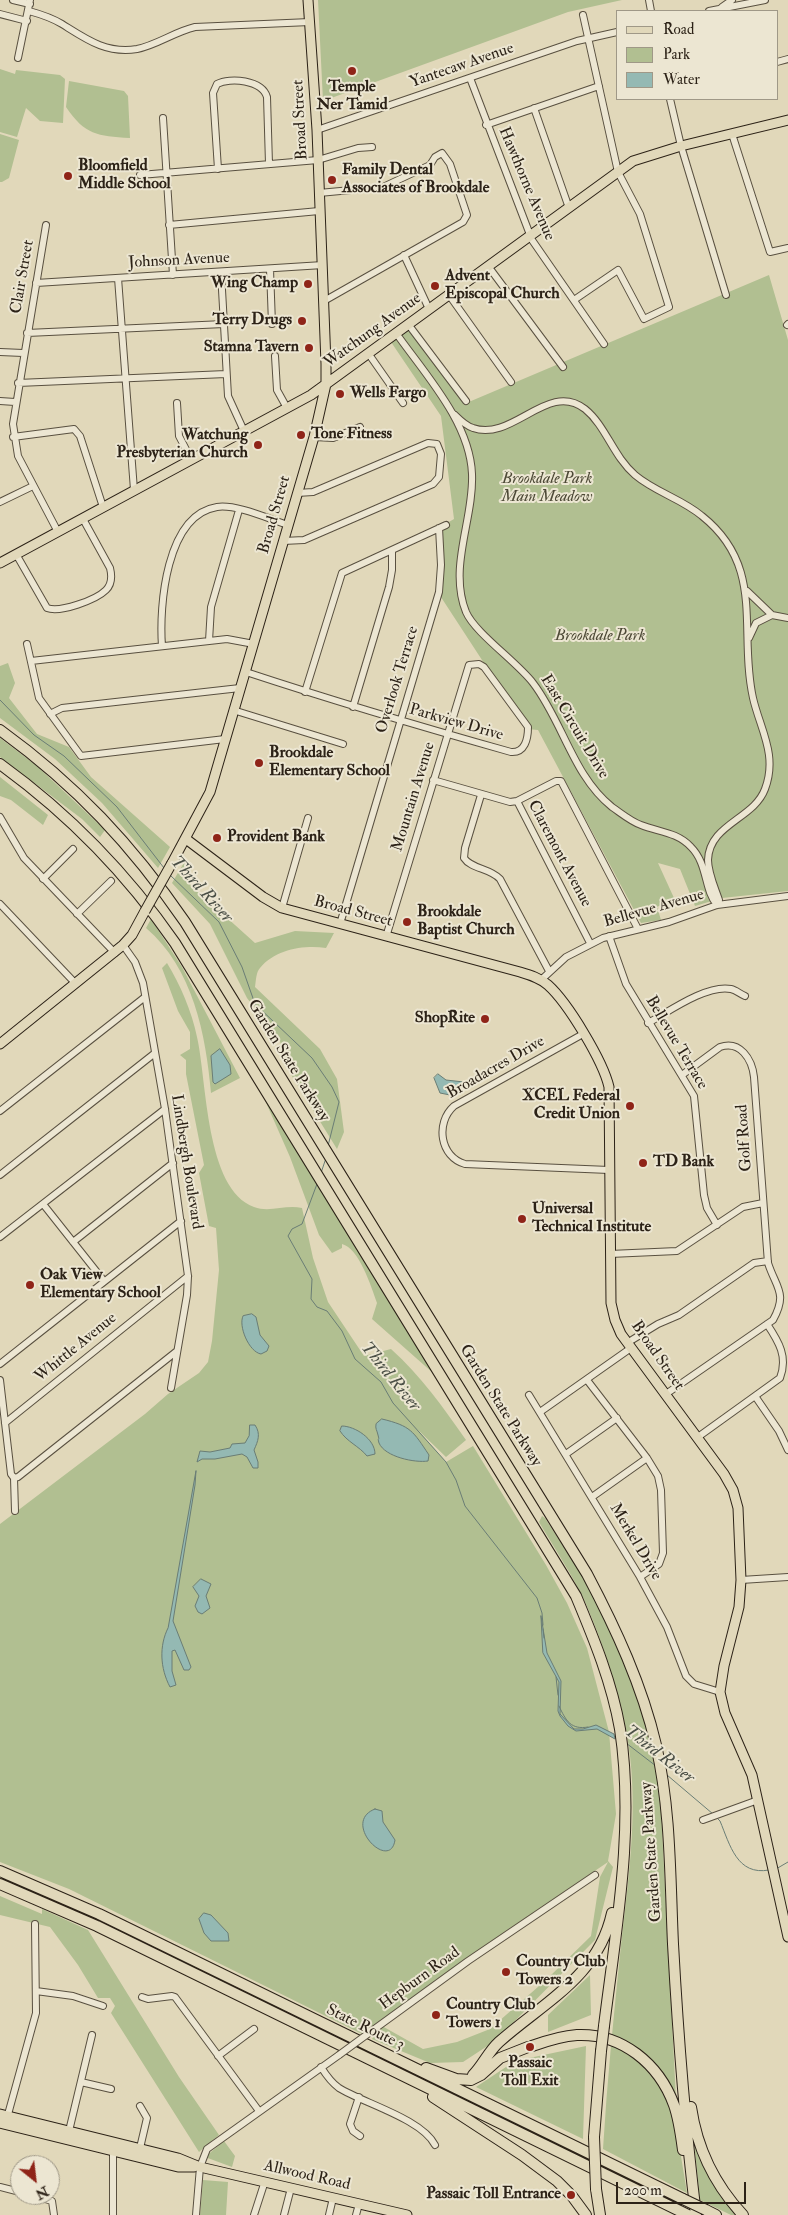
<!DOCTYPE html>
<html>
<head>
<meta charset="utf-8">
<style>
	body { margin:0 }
	#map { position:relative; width:788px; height:2215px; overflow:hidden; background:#e1d8ba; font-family:"IM FELL Double Pica",serif }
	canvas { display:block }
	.legend { position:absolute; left:616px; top:10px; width:162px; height:90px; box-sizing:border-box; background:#ece6d2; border:1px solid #9f9887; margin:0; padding:6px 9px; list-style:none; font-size:15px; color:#2c2217 }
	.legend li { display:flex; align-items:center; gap:10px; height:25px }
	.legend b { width:25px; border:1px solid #9f9887 }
	.north { position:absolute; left:10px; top:2155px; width:50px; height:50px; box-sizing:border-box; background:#ece6d2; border:1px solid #9f9887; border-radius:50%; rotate:151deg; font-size:14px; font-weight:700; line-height:20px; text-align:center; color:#2c2217 }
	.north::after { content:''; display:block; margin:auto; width:18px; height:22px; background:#8f2418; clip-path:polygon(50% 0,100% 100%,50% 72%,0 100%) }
	.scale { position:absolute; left:616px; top:2182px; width:130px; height:22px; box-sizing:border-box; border:2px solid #2c2217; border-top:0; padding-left:6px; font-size:15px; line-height:18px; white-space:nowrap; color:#2c2217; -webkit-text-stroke:4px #ece6d2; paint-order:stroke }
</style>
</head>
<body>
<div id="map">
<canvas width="788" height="2215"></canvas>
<ul class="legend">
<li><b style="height:6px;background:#e1d8ba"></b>Road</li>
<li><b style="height:14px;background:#b1bf91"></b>Park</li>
<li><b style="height:14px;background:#94b9b3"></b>Water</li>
</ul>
<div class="north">N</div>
<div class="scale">200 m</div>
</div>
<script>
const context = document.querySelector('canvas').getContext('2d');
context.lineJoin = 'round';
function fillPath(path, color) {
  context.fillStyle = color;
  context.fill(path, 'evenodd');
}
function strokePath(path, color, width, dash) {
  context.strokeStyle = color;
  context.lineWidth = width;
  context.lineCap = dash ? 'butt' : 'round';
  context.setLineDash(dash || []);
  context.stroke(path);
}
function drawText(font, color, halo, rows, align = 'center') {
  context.font = font + ' "IM FELL Double Pica",serif';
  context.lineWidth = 4;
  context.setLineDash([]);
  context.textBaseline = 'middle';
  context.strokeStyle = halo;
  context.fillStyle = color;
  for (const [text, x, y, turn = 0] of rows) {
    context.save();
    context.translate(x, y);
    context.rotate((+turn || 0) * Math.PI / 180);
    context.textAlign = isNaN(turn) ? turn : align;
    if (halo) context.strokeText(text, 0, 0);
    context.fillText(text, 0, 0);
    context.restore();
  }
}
const green = new Path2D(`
	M318,0H622L568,12L323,101Z
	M0,69L15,74L16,70L60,75L65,79L63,123L40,121L26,108L17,137L0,132Z
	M69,81L124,91L128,96L130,138C97,136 85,135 66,107Z
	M0,134L19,140L9,178L2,182H0Z
	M769,275L788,340V891L722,898L695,906L680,869L658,863L674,898L657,907L661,920L641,923L538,730L527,729L437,591L442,526L454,519L441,416L391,342L408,330L410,331L464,404Z
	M8,663L15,683L9,698L37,734L69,747L91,777L170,847L158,868L102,803L55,759L0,718V666Z
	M0,738L37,766L105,830L100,837L82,819L0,757Z
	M0,777L48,815L43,825L11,800L0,796Z
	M185,861L193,867L185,880L255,943L295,931L334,933L326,948C304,945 276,949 260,968C256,972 256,981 255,987L320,1049L337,1079L344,1132L337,1149L287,1068L280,1041L247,998L210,924L172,883Z
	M151,919L182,967L240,1078L211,1093C206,1035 193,968 146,928Z
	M167,963C180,984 192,1012 197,1037C207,1080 205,1189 254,1207C270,1213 286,1204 302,1208L313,1258L328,1302L364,1356L391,1349C421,1376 443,1407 466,1440L446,1457L417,1429L446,1462L473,1446L546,1565L567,1603L587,1648L609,1732L616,1814L608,1861L613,1867L595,1940L495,2041L463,2062L430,2063L372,2039L382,2026L423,2049L457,2042L490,2029L547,1979L591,1936L600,1877L608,1862L493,1940L362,2034L69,1889L0,1862V1524L145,1414L168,1394L199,1373L208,1362L212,1341L219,1270L216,1228L209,1226L199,1173L204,1165L186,1074V1060L180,1055L190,1049V1032L178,1011L162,968Z
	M264,1098L433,1373L372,1319L377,1303C371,1286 359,1248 342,1244V1248L332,1253L319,1235L290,1157Z
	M542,1516L545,1518C569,1556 595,1592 614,1633C637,1682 652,1736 660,1790L678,2138L687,2193L603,2149C607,2081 614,2013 621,1945C629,1874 640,1802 626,1730C617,1688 603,1643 586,1604C573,1576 555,1549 539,1522Z
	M0,1896L42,1914V1909L88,1930L179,2077L219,2135L199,2152L111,2013L115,2006L110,1998H98L78,1965L50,1927L0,1915Z
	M590,1975L591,2015L548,2032V2015Z
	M586,2046L583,2139L476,2087L515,2061Z
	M693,2132L741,2215H731L700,2200Z
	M224,2141L235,2156L232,2167L205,2157Z
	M203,2180L228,2182L226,2215H200Z`);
const water = new Path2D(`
	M220,1049L230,1065L231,1074L215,1084L213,1082L211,1056Z
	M438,1074L446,1080L464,1082L466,1088L453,1090L450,1095L440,1093L434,1078Z
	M252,1314L256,1317L260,1335L269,1346L267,1351L261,1354C249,1352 238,1326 243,1316Z
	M382,1419C411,1426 413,1431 429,1455L428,1461C415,1463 385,1457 379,1443C377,1436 380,1442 378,1435C377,1430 375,1429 376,1424Z
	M250,1425H255C261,1434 258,1441 254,1450L258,1462V1468H253L247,1457L242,1454L215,1459H202L197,1462L200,1451L210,1452L230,1448L232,1444L245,1443L249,1436Z
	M342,1426C355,1426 375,1439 375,1454L367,1456C359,1446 347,1442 340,1431Z
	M196,1471L195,1485L173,1621L191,1667L189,1670H184L175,1650L172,1651V1671L176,1685L170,1687C160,1668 159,1646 168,1628Z
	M201,1579L211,1584L206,1596L210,1608L202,1614L198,1612L195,1606L199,1596L193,1587Z
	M541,1616L547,1653L561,1681L560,1714L574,1729H583L596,1725L614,1734L615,1739L597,1729L576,1731L568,1726L560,1716L558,1711L559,1682L543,1653Z
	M375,1809L382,1811L383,1822L395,1840C390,1873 340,1822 375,1809Z
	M204,1913L211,1915L228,1933L229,1941H211L204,1933L199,1919Z`);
const stream = new Path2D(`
	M0,700L34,735L64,756L117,807L164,868
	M170,875L219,922L242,967L255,1004L312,1058L332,1087L339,1102L328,1146
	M321,1173L326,1158
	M317,1184L302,1224L292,1229L288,1236L312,1279L311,1299L317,1307L327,1311L342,1331L355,1359L381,1382L393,1403L446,1462L456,1480L465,1506L537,1598L542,1613L543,1625
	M543,1629L544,1638
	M556,1677L558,1695
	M559,1706C566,1721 571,1730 588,1727
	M626,1743L656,1766
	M667,1775L713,1814
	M716,1817L720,1821C730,1845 737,1876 769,1870
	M776,1869L788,1862`);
const minor = new Path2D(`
	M13,0L30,4
	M649,0L651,11
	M722,7L732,0
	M29,11C40,14 52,18 62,24C86,39 106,54 137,49C157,45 174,32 195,27L310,22
	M709,11L765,0
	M0,14L27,21
	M18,58L30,0
	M777,62L788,59
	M470,78L532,240L604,344
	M670,99L681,146L726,295
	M534,108L569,208
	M163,118L173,275
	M486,125L599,86
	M317,130L577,41L617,32
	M732,134L770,252L788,248
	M218,169L213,93L217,84C230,77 262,80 267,97L269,164
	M140,175L318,160L358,148L372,147
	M319,193L383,187L430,165L435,157L442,153L450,164L467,215L463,222L324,301
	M46,225L13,424L18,456L58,532
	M169,225L319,211
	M404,255L429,309
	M488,266L563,367
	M270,269L272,324
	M221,272L228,396L244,431
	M118,278L134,490
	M36,283L323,265
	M449,295L511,382
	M574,300L618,270L644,319L669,307L640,214L618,172L583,15
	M408,324L466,401
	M787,325L788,324
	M27,333L224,324
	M396,333C424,373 470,422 472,474C474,519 448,567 466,612C475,633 517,662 533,683C563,722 573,776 612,807C621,813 630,821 641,825C659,832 677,832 691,847C708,864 704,890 717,905
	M0,352L23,353
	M368,353L403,403
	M275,356L277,390L287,408
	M18,383L226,374
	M0,401L15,402
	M177,403L179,436L191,459
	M455,415C460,420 466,426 473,428C513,442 548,380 585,409C606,426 613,456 635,475C655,492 682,499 702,516C766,567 738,630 753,698C760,729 778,755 765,789C754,819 709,824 708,860C708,873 715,888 719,900L717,905
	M13,437L74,429L80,436L103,507
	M314,437L333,438L360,427
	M0,502L33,486
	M283,541L304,540L433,484L439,477L441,454L437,444L428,443L313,492L297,493
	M16,554L47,608C60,613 96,600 106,590C112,584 112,576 110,568L83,519
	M747,591L772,615L788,618
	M749,638L756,623L772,615
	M209,641L211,607L239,510
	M27,644L39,698L81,756L225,739
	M162,646C159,606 166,515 217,507C236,504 269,519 288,525
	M31,661L227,639L254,644
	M246,672C334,701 422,727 511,752C525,753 528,739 528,727L484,667L479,664L469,665L386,937
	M305,692L342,573L446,525
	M353,707L389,587L392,570V550
	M233,710L343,744
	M50,714L62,708L240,688
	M433,780L510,802L517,801L556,781H561L638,929
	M481,795L465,848L464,858C471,869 490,868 500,879L549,971
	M517,801L590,943
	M0,817L24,858L115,953
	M43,879L73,849
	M0,904L76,984
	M282,908L308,818
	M77,914L111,881
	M340,924L439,592L441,565L439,528
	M609,936L626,984L694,1096L704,1195L707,1208L717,1225
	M123,945L135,962L143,983L165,1109L188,1276L187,1295L171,1388
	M541,980L566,957L603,938L669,922L717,905L788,896
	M648,1023C668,1012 707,984 731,989C736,990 740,994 745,996
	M583,1034L454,1106C435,1123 440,1157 465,1164L609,1170
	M0,1111L145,997
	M0,1175L155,1053
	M43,1204L104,1281
	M0,1237L165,1109
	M73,1242L173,1163
	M610,1254L677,1251L743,1207L763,1203
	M627,1343L658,1324L679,1315L754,1263L768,1261
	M0,1364L181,1221
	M0,1380L11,1474L14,1478L15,1511
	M587,1380L647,1458L658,1476L661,1490L663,1553L659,1564L640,1577
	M666,1394L773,1320C788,1293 776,1288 768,1263L754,1077C752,1059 740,1040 720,1047L682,1075
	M529,1395L640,1577L667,1627L686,1676L694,1684L720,1692
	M755,1396L779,1431L788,1450
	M540,1412L631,1348
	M5,1423L188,1276
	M698,1437L780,1378C788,1357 779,1342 767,1324
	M566,1454L617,1418
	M14,1478L18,1477L177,1351
	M592,1497L647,1458
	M741,1580L788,1577
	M703,1820L758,1800
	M36,1991L73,1996L103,2006
	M142,1997L148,1999L172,1996L175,1997L259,2111
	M369,2033L468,1961L595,1875
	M218,2056L254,2029
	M321,2067C326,2075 332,2083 339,2088C363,2103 422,2119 435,2145
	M81,2082L111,2089
	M359,2097L350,2124L353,2131L360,2136
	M7,2118L36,2013L35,1924
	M69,2131L92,2035
	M140,2148L147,2118L140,2106
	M0,2187L20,2192
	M31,2195L52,2201L54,2215
	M113,2215V2149
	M196,2215L200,2167L207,2149L339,2055
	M254,2215L265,2181
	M284,2215L291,2188
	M329,2215L333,2198
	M356,2215L359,2204`);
const major = new Path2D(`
	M0,563L311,395L633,161L681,146L788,120
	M186,839L263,897L282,908L520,972C530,975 540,978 548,985C568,1003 603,1061 609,1087L611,1303L615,1320L621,1334L724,1474L733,1490L738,1508L741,1580L739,1607L724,1666L720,1692L725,1713L752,1775L788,1937
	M172,863L210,792L314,437L326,384V364L317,130L308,0
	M0,1044L123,945L132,935L145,911
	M0,2114L178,2158L200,2167L407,2215
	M0,2123L178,2167H194`);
const highway = new Path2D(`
	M0,730C76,785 132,845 185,922L587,1574C616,1629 642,1685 656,1745C671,1810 670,1879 673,1944C678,2035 685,2125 696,2215
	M0,764C69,814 126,872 175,943L576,1596C594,1639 612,1683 620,1729C635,1827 616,1929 604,2026
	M0,1871L99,1914L683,2199
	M0,1884L97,1926L688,2215
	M532,2046C546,2041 561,2036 577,2035C622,2033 659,2064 674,2105C679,2119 681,2135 683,2150
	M426,2068L456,2079L471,2080L481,2075L500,2058L528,2047
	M473,2075C483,2065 488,2052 499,2042C544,2002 598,1977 612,1913
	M433,2097L522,2155L557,2181L569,2193
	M691,2107C697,2148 715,2185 743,2215
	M594,2137L601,2051
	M596,2189L600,2215
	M572,2196L586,2215
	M706,2210L716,2215`);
const minorBridge = new Path2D(`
	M339,2055L369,2033`);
const majorBridge = new Path2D(`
	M145,911L172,863`);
const highwayBridge = new Path2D(`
	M601,2051L604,2026
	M594,2137L596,2189
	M683,2199L706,2210`);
const markers = [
	[352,71,5,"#8f2418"],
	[68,176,5,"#8f2418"],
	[332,180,5,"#8f2418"],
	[308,284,5,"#8f2418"],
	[435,286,5,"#8f2418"],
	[302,321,5,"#8f2418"],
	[309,348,5,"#8f2418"],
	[340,394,5,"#8f2418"],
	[301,435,5,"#8f2418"],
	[258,445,5,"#8f2418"],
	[259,763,5,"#8f2418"],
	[217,838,5,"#8f2418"],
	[407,922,5,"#8f2418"],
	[485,1019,5,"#8f2418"],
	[630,1106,5,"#8f2418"],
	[643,1163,5,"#8f2418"],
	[522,1219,5,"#8f2418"],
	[30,1285,5,"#8f2418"],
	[506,1972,5,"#8f2418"],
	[436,2015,5,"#8f2418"],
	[530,2047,5,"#8f2418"],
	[571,2195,5,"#8f2418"]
];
const streetNames = [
	["Yantecaw Avenue",462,66,-19],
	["Broad Street",301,120,-93],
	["Hawthorne Avenue",526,184,67],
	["Johnson Avenue",179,261,-3],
	["Clair Street",23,277,-80],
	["Watchung Avenue",373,331,-36],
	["Broad Street",275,515,-74],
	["Overlook Terrace",398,680,-73],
	["Parkview Drive",456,723,16],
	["East Circuit Drive",574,727,59],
	["Mountain Avenue",414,797,-73],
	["Claremont Avenue",559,854,62],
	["Bellevue Avenue",654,909,-16],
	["Broad Street",353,912,15],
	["Bellevue Terrace",676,1043,59],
	["Garden State Parkway",288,1061,58],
	["Broadacres Drive",496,1068,-30],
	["Golf Road",745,1138,-94],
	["Lindbergh Boulevard",186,1162,81],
	["Whittle Avenue",76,1348,-39],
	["Broad Street",657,1356,55],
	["Garden State Parkway",500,1406,58],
	["Merkel Drive",635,1542,59],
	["Garden State Parkway",652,1852,-94],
	["Hepburn Road",420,1979,-36],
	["State Route 3",365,2028,26],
	["Allwood Road",307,2176,13]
];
const poiNames = [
	["Temple",352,88,"center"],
	["Ner Tamid",352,106,"center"],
	["Bloomfield",78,167],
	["Middle School",78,185],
	["Family Dental",342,171],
	["Associates of Brookdale",342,189],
	["Advent",445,277],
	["Episcopal Church",445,295],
	["Wing Champ",298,284,"right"],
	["Terry Drugs",292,321,"right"],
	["Stamna Tavern",299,348,"right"],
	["Wells Fargo",350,394],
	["Tone Fitness",311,435],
	["Watchung",248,436,"right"],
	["Presbyterian Church",248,454,"right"],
	["Brookdale",269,754],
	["Elementary School",269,772],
	["Provident Bank",227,838],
	["Brookdale",417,913],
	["Baptist Church",417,931],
	["ShopRite",475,1019,"right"],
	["XCEL Federal",620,1097,"right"],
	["Credit Union",620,1115,"right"],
	["TD Bank",653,1163],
	["Universal",532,1210],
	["Technical Institute",532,1228],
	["Oak View",40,1276],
	["Elementary School",40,1294],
	["Country Club",516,1963],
	["Towers 2",516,1981],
	["Country Club",446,2006],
	["Towers 1",446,2024],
	["Passaic",530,2064,"center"],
	["Toll Exit",530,2082,"center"],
	["Passaic Toll Entrance",561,2195,"right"]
];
const parkNames = [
	["Brookdale Park",547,480],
	["Main Meadow",547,498],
	["Brookdale Park",600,637]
];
const waterNames = [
	["Third River",201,890,48],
	["Third River",390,1377,51],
	["Third River",659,1755,38]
];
fillPath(green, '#b1bf91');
fillPath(water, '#94b9b3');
strokePath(water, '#6a7d75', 1);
strokePath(stream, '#6a7d75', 1);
strokePath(minor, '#595040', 8);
strokePath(major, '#2c2217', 11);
strokePath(highway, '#2c2217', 12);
strokePath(minor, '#ece6d2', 6);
strokePath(major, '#e1d8ba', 9);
strokePath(highway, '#e1d8ba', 10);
strokePath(minorBridge, '#595040', 8, []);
strokePath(majorBridge, '#2c2217', 11, []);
strokePath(highwayBridge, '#2c2217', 12, []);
strokePath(minorBridge, '#ece6d2', 6);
strokePath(majorBridge, '#e1d8ba', 9);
strokePath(highwayBridge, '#e1d8ba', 10);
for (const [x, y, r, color] of markers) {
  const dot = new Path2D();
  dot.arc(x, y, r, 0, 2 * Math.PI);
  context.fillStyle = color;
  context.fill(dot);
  strokePath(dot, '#ece6d2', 2);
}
drawText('16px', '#2c2217', '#ece6d2', streetNames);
drawText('bold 16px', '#2c2217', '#ece6d2', poiNames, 'left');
drawText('italic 16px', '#4d4936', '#ece6d2', parkNames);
drawText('italic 18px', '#4b4f46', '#ece6d2', waterNames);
</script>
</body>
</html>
